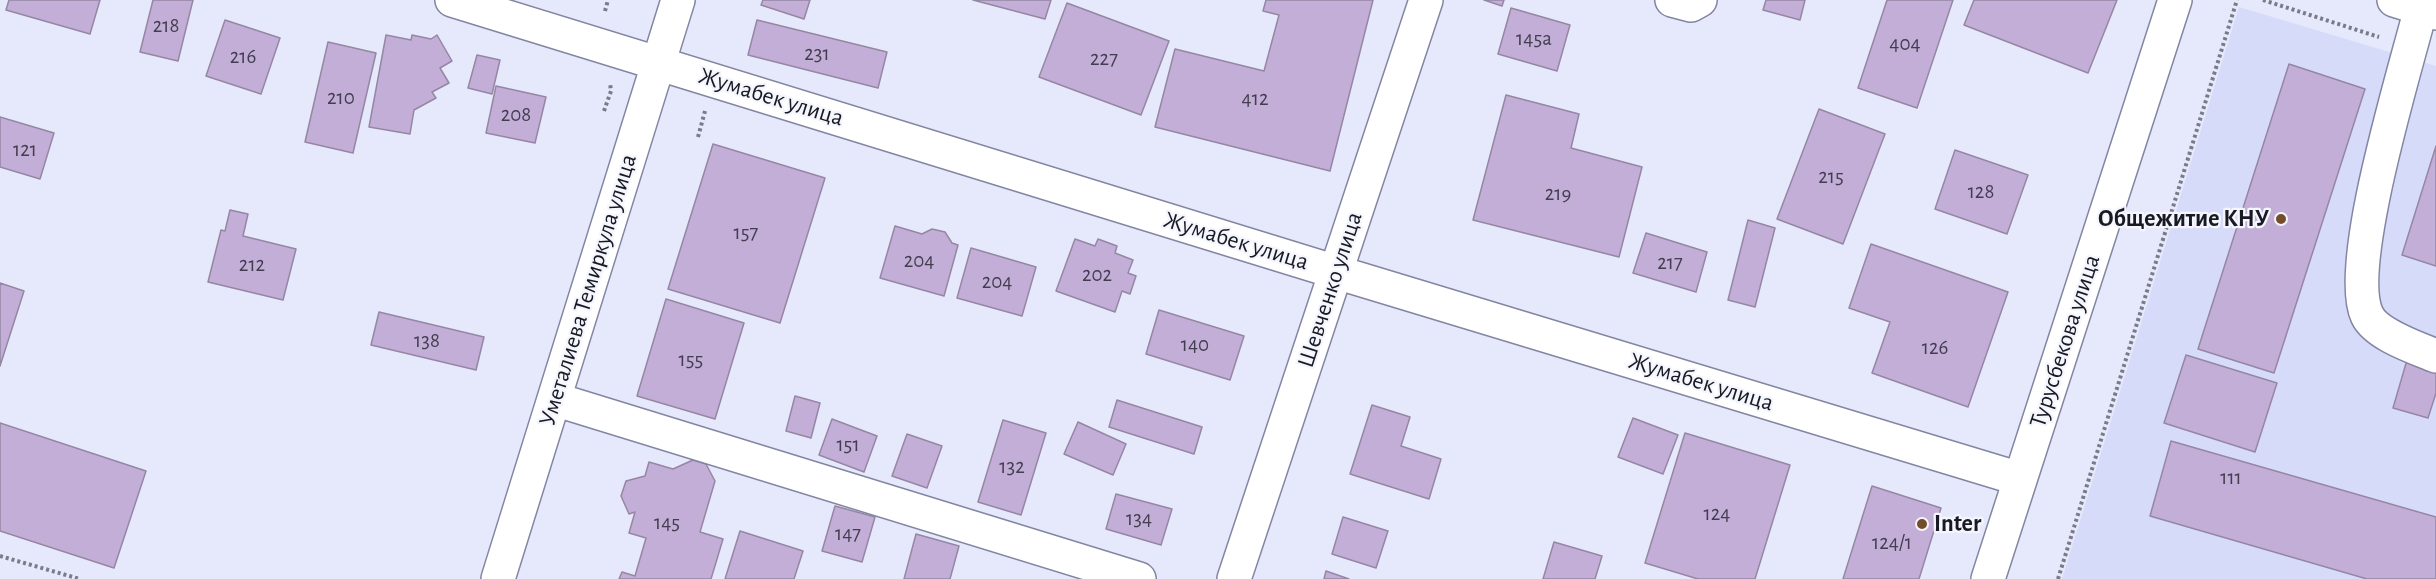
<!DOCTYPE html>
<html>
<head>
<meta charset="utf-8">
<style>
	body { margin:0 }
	canvas { display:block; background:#e6e8fb }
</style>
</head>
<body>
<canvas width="2436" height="579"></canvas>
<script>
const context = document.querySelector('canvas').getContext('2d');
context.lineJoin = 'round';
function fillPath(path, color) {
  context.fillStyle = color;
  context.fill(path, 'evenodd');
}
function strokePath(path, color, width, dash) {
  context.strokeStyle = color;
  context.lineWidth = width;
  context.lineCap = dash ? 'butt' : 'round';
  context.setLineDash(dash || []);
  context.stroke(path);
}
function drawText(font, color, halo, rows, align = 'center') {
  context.font = font + ' "Alegreya Sans",sans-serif';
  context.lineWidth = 4.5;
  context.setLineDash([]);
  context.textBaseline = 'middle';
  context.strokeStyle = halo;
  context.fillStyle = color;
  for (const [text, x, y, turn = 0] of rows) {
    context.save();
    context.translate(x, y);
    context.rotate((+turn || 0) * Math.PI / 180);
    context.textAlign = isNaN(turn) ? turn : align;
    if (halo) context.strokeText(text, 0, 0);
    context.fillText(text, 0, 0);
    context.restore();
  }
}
const built = new Path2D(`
	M2239,7L2436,66V579H2062Z`);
const building = new Path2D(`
	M9,0H100L90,34L6,10Z
	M153,0H193L178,61L140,52Z
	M763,0H810L804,19L761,5Z
	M973,0H1051L1045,19Z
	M1266,0H1373L1330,171L1155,127L1175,49L1264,71L1279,15L1263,11Z
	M1484,0H1504L1502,6Z
	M1766,0H1805L1800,20L1763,10Z
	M1887,0H1953L1917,108L1858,88Z
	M1974,0H2117L2088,73L1964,25Z
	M1067,3L1169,41L1141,115L1039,77Z
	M1511,8L1570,25L1557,71L1498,54Z
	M225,20L280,38L261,94L206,76Z
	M757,20L887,52L878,88L748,55Z
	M386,35L411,40L412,35L431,39L437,35L452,61L440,68L449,83L432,92L436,98L414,110L410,134L369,127Z
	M328,42L376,53L353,153L305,142Z
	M477,55L500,60L492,94L468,88Z
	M2289,64L2365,89L2274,373L2198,349Z
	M496,86L546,97L535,143L486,133Z
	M1506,95L1579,114L1571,148L1642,167L1619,257L1473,220Z
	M1819,109L1885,134L1843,244L1777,219Z
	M0,117L54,133L40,179L0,167Z
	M713,144L825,178L780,323L668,289Z
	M2436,146V266L2402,255Z
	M1955,150L2028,175L2007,234L1935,209Z
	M230,210L248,214L243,236L296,249L283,300L208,282L221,230L225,231Z
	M1748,220L1775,228L1755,307L1728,300Z
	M895,226L922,234L932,229L945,232L952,243L958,245L944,296L880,278Z
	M1646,233L1707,252L1696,292L1633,273Z
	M1075,239L1095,246L1098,239L1117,246L1115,253L1133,260L1128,273L1136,276L1130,294L1122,291L1115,312L1056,291Z
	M1871,244L2008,292L1968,407L1872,373L1890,322L1849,308Z
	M971,248L1036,267L1022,316L957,298Z
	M0,283L24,291L0,366Z
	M666,299L744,323L715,419L637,396Z
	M1159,310L1244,336L1230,380L1146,354Z
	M379,312L484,337L476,370L371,345Z
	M2409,353L2436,361V393L2428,418L2393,408Z
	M2186,355L2277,383L2255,452L2164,423Z
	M795,396L820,403L811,438L786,431Z
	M1117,400L1202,427L1194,454L1109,427Z
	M1372,405L1410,417L1401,446L1441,459L1429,499L1350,474Z
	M1633,418L1678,435L1663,474L1618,457Z
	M832,419L877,436L864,472L819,455Z
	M1003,420L1046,433L1021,515L978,502Z
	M1078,422L1126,444L1113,475L1064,454Z
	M0,423L146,471L114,568L0,531Z
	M1685,433L1790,465L1755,579H1698L1645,563Z
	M907,434L942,446L927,488L892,476Z
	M2171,441L2436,517V579H2367L2150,516Z
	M693,460L706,464L715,481L700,532L723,539L711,579H619L622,572L635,576L646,538L629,533L635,512L629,514L621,496L626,481L645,476L649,462L673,469Z
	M1872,486L1941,508L1919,579H1843Z
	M1116,494L1172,509L1161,545L1106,529Z
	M835,506L875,517L862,562L822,551Z
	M1343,517L1388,531L1376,568L1332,554Z
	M740,531L803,551L794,579H725Z
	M916,534L959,546L950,579H904Z
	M1554,542L1602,556L1595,579H1543Z
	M1326,571L1349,579H1324Z`);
const path = new Path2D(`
	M2263,0L2379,37
	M605,11L608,0
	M604,111L611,91L610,83
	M698,137L705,111
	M0,556L80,579
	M2058,579L2237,0`);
const minor = new Path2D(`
	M452,0L1336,272L2020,479
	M1672,0L1691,5L1700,0
	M2421,8C2406,68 2344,266 2367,315C2376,335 2417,348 2436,356
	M554,399L1139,579
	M498,579L678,0
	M1234,579L1426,0
	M1988,579L2175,0`);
const major = new Path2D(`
	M2394,0L2436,13`);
const markers = [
	[2281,219,6,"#744d2a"],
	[1922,524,6,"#744d2a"]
];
const numberNames = [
	["218",166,26],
	["145a",1534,39],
	["404",1905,44],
	["231",817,54],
	["216",243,57],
	["227",1104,59],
	["210",341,98],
	["412",1255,99],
	["208",516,115],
	["121",25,150],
	["215",1831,177],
	["128",1981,192],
	["219",1558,194],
	["157",746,233],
	["204",919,261],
	["217",1670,263],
	["212",252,265],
	["202",1097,275],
	["204",997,282],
	["138",427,341],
	["140",1195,345],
	["126",1935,348],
	["155",691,360],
	["151",848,445],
	["132",1012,467],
	["111",2231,478],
	["124",1717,514],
	["134",1139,519],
	["145",667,523],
	["147",848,534],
	["124/1",1892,543]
];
const streetNames = [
	["Жумабек улица",771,97,17],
	["Жумабек улица",1236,241,17],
	["Уметалиева Темиркула улица",588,290,-73],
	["Шевченко улица",1330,290,-72],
	["Турусбекова улица",2065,341,-72],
	["Жумабек улица",1701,382,17]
];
const poiNames = [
	["Общежитие КНУ",2269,219],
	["Inter",1934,524,"left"]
];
fillPath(built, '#d7dbfa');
fillPath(building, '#c3aed8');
strokePath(building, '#9587a3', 1.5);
strokePath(minor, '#8386a2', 36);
strokePath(major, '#8386a2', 36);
strokePath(path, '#797b89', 4, [3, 3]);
strokePath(minor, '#fff', 33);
strokePath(major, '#fff', 33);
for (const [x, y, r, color] of markers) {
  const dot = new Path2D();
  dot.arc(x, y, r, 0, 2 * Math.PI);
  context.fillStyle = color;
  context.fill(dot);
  strokePath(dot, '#f5f6fd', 2);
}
drawText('21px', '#423e50', null, numberNames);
drawText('24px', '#171923', '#f5f6fd', streetNames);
drawText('bold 24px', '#171923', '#f5f6fd', poiNames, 'right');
</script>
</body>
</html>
